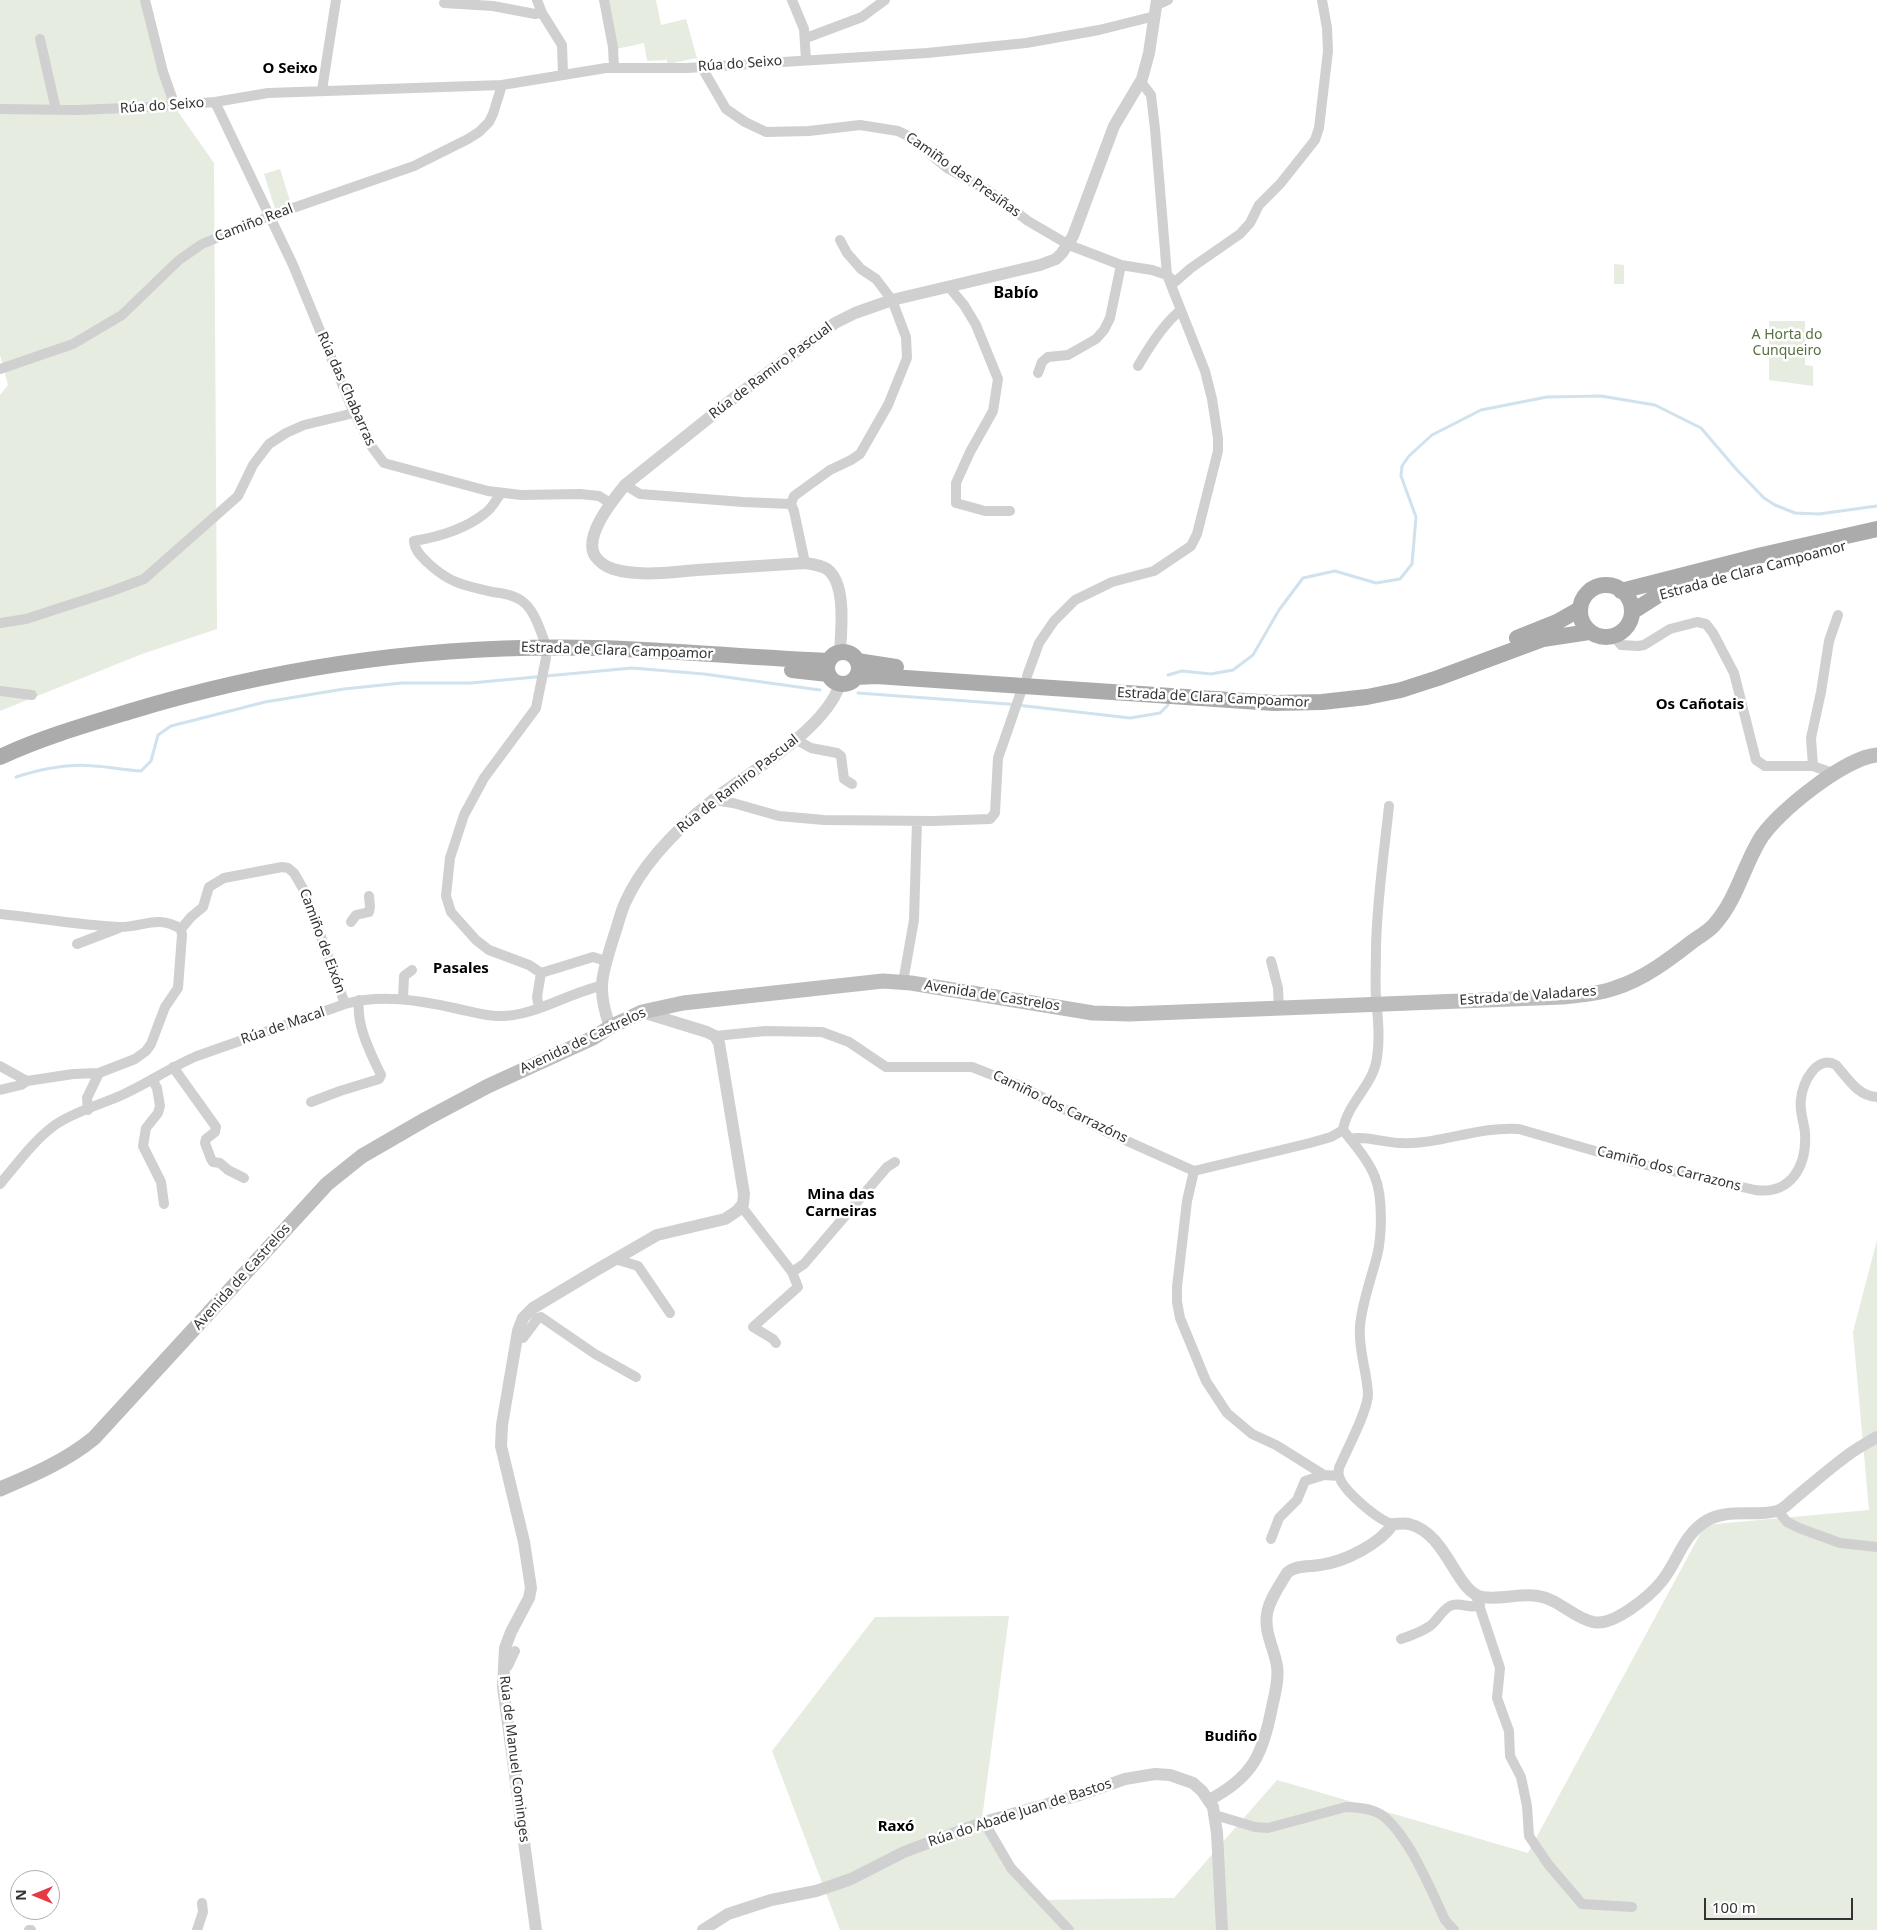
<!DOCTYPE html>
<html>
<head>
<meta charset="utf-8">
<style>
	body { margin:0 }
	#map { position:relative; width:1877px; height:1930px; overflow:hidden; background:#fff; font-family:"Noto Sans",sans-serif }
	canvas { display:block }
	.north { position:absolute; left:10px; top:1870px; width:50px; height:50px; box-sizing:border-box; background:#fff; border:1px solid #adadad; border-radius:50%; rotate:270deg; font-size:14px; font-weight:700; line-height:20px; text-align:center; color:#333 }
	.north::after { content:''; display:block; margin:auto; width:18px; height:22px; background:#e63946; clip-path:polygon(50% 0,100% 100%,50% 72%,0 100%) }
	.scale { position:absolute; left:1704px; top:1898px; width:149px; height:22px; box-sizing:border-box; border:2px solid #333; border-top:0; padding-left:6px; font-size:15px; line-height:18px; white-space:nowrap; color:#333; -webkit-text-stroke:4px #fff; paint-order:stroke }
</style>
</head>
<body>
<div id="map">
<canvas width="1877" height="1930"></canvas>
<div class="north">N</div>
<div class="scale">100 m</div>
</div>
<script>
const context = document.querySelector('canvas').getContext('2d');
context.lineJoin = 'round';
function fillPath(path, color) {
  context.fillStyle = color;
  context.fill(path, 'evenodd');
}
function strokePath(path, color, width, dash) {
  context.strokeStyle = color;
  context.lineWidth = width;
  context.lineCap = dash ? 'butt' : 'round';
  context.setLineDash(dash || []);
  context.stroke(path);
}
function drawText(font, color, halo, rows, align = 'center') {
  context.font = font + ' "Noto Sans",sans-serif';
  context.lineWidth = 5;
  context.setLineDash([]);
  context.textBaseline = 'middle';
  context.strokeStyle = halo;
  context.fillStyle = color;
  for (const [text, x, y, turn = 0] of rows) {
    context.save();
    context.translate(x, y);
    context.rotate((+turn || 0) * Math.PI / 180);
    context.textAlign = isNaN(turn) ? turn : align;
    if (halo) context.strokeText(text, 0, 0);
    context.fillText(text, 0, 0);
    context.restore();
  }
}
const green = new Path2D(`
	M0,0H141L169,99L214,163L217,629L142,654L0,711V395L8,385L0,355Z
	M602,0H656L661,25L686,19L697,58L667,64V60L647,61L644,43L616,49Z
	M280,169L291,204L275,209L264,174Z
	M1614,264L1624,265V284H1614Z
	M1769,321H1805V365L1813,366V386L1769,380Z
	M1877,1240V1930H840L772,1751L875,1617L1009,1616L981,1826L1040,1900L1174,1898L1277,1780L1528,1853L1705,1525L1869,1510L1853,1332Z`);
const stream = new Path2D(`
	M1168,675L1182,671L1211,674L1233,670L1253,655L1279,610L1303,578L1335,571L1376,583L1400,579L1412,564L1416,517L1401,476L1402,466L1409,456L1432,435L1481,410L1547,397L1601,396L1655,405L1701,428L1737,470L1764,498L1775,505L1795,513L1819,514L1877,506
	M858,693L1008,704L1130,718L1160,713L1168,705
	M16,777C41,769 67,763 94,766C110,767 125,770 141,771L151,761L158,735L171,726L265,702L344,689L402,683H471L632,668L704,674L820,690`);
const minor = new Path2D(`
	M145,0L163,72L175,106
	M537,0L542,13L562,45L563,75
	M604,0L613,47L614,68
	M792,0L804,29L806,60
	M444,3L493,6L535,14L542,13
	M1157,5L1168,0
	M806,38L862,17L885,0
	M40,39L56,110
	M701,66L726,109L745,122L766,132L809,131L860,125L898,131L908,136L947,168L987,190L1028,221L1069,245L1121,265L1152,270L1167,275L1175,282L1191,268L1240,234L1250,223L1259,205L1280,184L1315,140L1319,128L1328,51L1327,28L1322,0
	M322,90L336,0
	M215,102L293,265L354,413L372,447L384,463L488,491L521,495L580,494L599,496L610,503
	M0,109L78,110L149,107L215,102L268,93L502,85L606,68H687L927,53L1026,43L1099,30L1155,16
	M949,287L964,305L976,325L998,379L993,411L970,452L956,483V503L985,511H1010
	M1138,366C1149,347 1164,323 1181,310
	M0,369L73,344L122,315L179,260L202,244L270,216L414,166L468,139L479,132L489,122L493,114L502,85
	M1038,373L1042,362L1048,357L1068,355L1096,339L1104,330L1110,318L1121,265
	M625,485L640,494L743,502L791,504L794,511L805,563
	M501,493C496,500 492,509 484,514C465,529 438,537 414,541C415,551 421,556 428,563C449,583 465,586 493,592C501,593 511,594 519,599C535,608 540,631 547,648
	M791,504L794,496L830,470L851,460L860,454L888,405L907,358L906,337L892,300L876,279L861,269L847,253L840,240
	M0,623L26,619L109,592L144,579L238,496L253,465L269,444L286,433L304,425L354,413
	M1614,636L1621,645L1638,646L1644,645L1670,629L1697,622L1706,624L1713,633L1734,673L1756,760L1765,766H1813L1835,774
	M546,658L536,708L484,778L464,815L450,858L446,896L451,912L476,940L489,950L529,965L541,973L593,957L606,961
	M1027,676L1039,643L1054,621L1075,600L1112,582L1154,571L1191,546L1197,534L1218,451V438L1212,399L1205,371L1167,275L1155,129L1151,95L1141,82
	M0,691L32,695
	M795,739L811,748L837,753L841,756L844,779L852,784
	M1813,766L1811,738L1821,692L1829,641L1838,615
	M713,800L733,803L779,816L824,820L932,821L990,819L995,813L998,758L1023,686
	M1389,806C1384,853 1377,900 1376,947C1376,964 1375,981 1376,997C1378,1018 1380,1038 1377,1058C1373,1086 1347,1103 1343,1130C1355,1145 1368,1160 1375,1177C1383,1197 1382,1236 1377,1256C1371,1279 1362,1303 1360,1326C1358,1350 1367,1371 1368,1394C1368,1411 1346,1451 1339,1468C1339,1470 1338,1473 1339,1476C1343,1491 1379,1521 1393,1524
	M0,914C39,918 79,925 118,927C142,928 157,914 181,929L182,935L178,988L165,1007L151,1044L146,1051L135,1059L99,1073L73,1074L27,1081L21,1085L0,1090
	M351,922L356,915L369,912L370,907L369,896
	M181,929L191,917L203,907L209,887L224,878L282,867L288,868L294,873L305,892L345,1004
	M77,944L119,928
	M1271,961L1278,988L1279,1009
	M903,982L914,920L917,821
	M403,999L404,976L412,970
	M539,1007L537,997L541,973
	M715,1036L765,1031L822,1032L849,1042L886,1067H972L1023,1087L1107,1132L1194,1171L1310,1143L1331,1137L1343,1130
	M0,1066L27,1081
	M173,1067L216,1127L215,1132L206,1139L205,1143L211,1159L213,1162L220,1163L228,1170L244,1178
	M152,1079L157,1088L160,1106L158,1113L146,1128L143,1146L161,1182L164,1204
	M311,1102L340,1091L379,1079L381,1075C370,1052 356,1025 359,1000
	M88,1110L87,1098L99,1073
	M1350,1139C1363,1135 1386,1143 1400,1143C1440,1145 1478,1126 1519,1129L1633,1162L1755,1190C1791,1195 1807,1166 1805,1133C1804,1122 1799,1110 1801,1099C1802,1083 1817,1054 1836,1065C1848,1079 1858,1096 1877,1097
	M1194,1171L1187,1201L1177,1287V1302L1180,1318L1206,1381L1227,1413L1252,1434L1276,1445L1324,1475L1339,1476
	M0,1184C17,1164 34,1140 55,1125C75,1111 100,1105 122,1095C148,1083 171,1067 197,1056L345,1004C381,994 418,1000 454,1008C469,1011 484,1016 499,1016C533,1017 568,993 601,986
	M740,1207L745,1211L792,1272L798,1287L753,1327L773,1339L776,1343
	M615,1259L638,1266L670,1313
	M792,1272L804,1264L887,1167L895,1162
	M517,1338H523L538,1318L541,1317L595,1354L636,1377
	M1778,1511L1787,1522L1799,1528L1840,1543L1877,1547
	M1271,1539L1279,1518L1297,1500L1305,1481L1324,1475
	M1476,1596L1500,1668L1497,1698L1509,1731L1510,1756L1521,1777L1527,1806L1529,1836L1548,1864L1582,1904L1632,1907
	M1401,1639C1410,1636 1421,1632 1430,1626C1437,1621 1441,1611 1450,1606C1460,1601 1470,1610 1480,1605
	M503,1666H508L515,1651
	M1215,1815L1255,1827L1268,1828L1346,1807C1357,1807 1374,1809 1383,1816C1409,1836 1431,1890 1445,1920L1454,1930
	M984,1822L1011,1868L1069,1930
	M29,1930H31
	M197,1930L203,1912L202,1903`);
const tertiary = new Path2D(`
	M840,653C841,631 847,584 827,569C821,565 812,564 805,563C769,565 733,568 697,570C671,572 639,577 613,569C607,567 599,562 595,556C583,536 613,500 625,485L735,397L835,323L855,313L892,300L1040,265L1056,259L1062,253L1073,236L1114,126L1142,79L1149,53L1157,0
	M610,1027C596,987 602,975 614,936C618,925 620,914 625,903C643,862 678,828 713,800C751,771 825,730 840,684
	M1209,1800C1253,1777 1263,1754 1272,1707C1275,1694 1279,1679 1277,1666C1274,1648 1264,1632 1267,1614C1269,1600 1280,1585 1287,1573C1295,1565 1309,1567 1320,1565C1344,1562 1380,1544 1393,1524C1398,1524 1404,1523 1409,1524C1447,1533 1456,1592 1482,1597C1501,1600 1520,1593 1538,1596C1559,1599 1573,1618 1593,1622C1613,1627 1650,1596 1662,1581C1678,1561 1683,1535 1706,1521C1727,1508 1754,1517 1777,1511C1783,1510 1790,1502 1795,1498C1812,1484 1830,1468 1848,1455C1857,1448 1867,1443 1877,1437
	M536,1930L503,1687L505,1648L511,1632L529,1598L531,1588L524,1542L501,1446L502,1425L518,1331L523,1318L533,1308L593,1272L657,1235L725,1219L737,1211L743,1204L744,1194L719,1043L715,1036L707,1032L642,1012
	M703,1930L728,1914L771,1900L816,1891L834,1885L851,1879L904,1852L984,1822L1076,1796L1125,1779L1155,1774L1170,1775L1193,1783L1202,1791L1213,1807L1217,1833L1222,1930`);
const secondary = new Path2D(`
	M0,1489C33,1475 66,1461 94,1438L327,1184L362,1156L426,1119L488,1086L593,1038L610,1027L642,1012L683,1003L883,981L911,983L1093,1013L1129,1014L1563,997C1580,995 1599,994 1615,988C1644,979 1670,959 1693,941C1700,936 1709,931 1714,925C1736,901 1743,868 1759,841C1774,814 1846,757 1877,755`);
const primary = new Path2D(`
	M1580 611a26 26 0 1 1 52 0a26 26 0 1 1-52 0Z
	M1621,591L1762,555L1877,529
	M1632,612L1660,594L1681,588
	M1517,638L1557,622L1580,609
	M827 668a16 16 0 1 1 32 0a16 16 0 1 1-32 0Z
	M857,661L896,667
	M792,670L828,674
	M856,677L876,676L1274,703L1322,702L1367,697L1401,690L1438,678L1543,639L1589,632
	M0,757C41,738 85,725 128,712C279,666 438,644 596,648C674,650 751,658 829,661`);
const streetNames = [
	["Rúa do Seixo",740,64,-4],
	["Rúa do Seixo",162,106,-4],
	["Camiño das Presiñas",963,175,35],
	["Camiño Real",254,223,-21],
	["Rúa de Ramiro Pascual",771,371,-37],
	["Rúa das Chabarras",346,389,66],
	["Estrada de Clara Campoamor",1753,571,-15],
	["Estrada de Clara Campoamor",617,651,2],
	["Estrada de Clara Campoamor",1213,698,3],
	["Rúa de Ramiro Pascual",738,784,-38],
	["Camiño de Eixón",322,941,70],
	["Avenida de Castrelos",992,996,9],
	["Estrada de Valadares",1528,996,-4],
	["Rúa de Macal",283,1026,-19],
	["Avenida de Castrelos",583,1041,-25],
	["Camiño dos Carrazóns",1060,1107,26],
	["Camiño dos Carrazons",1669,1169,14],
	["Avenida de Castrelos",242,1277,-48],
	["Rúa de Manuel Cominges",514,1759,83],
	["Rúa do Abade Juan de Bastos",1020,1813,-18]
];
const parkNames = [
	["A Horta do",1787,335],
	["Cunqueiro",1787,351]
];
const neighbourhoodNames = [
	["O Seixo",290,69],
	["Os Cañotais",1700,705],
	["Pasales",461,969],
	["Mina das",841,1195],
	["Carneiras",841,1212],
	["Budiño",1231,1737],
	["Raxó",896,1827]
];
const quarterNames = [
	["Babío",1016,293]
];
fillPath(green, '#e6ecdf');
strokePath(stream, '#cfe2ee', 3);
strokePath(minor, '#d0d0d0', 10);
strokePath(tertiary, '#d0d0d0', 12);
strokePath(secondary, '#bdbdbd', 15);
strokePath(primary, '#ababab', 16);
drawText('14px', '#333', '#fff', streetNames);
drawText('14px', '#56703f', '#fff', parkNames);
drawText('bold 15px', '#000', '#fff', neighbourhoodNames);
drawText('bold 16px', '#000', '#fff', quarterNames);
</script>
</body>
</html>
